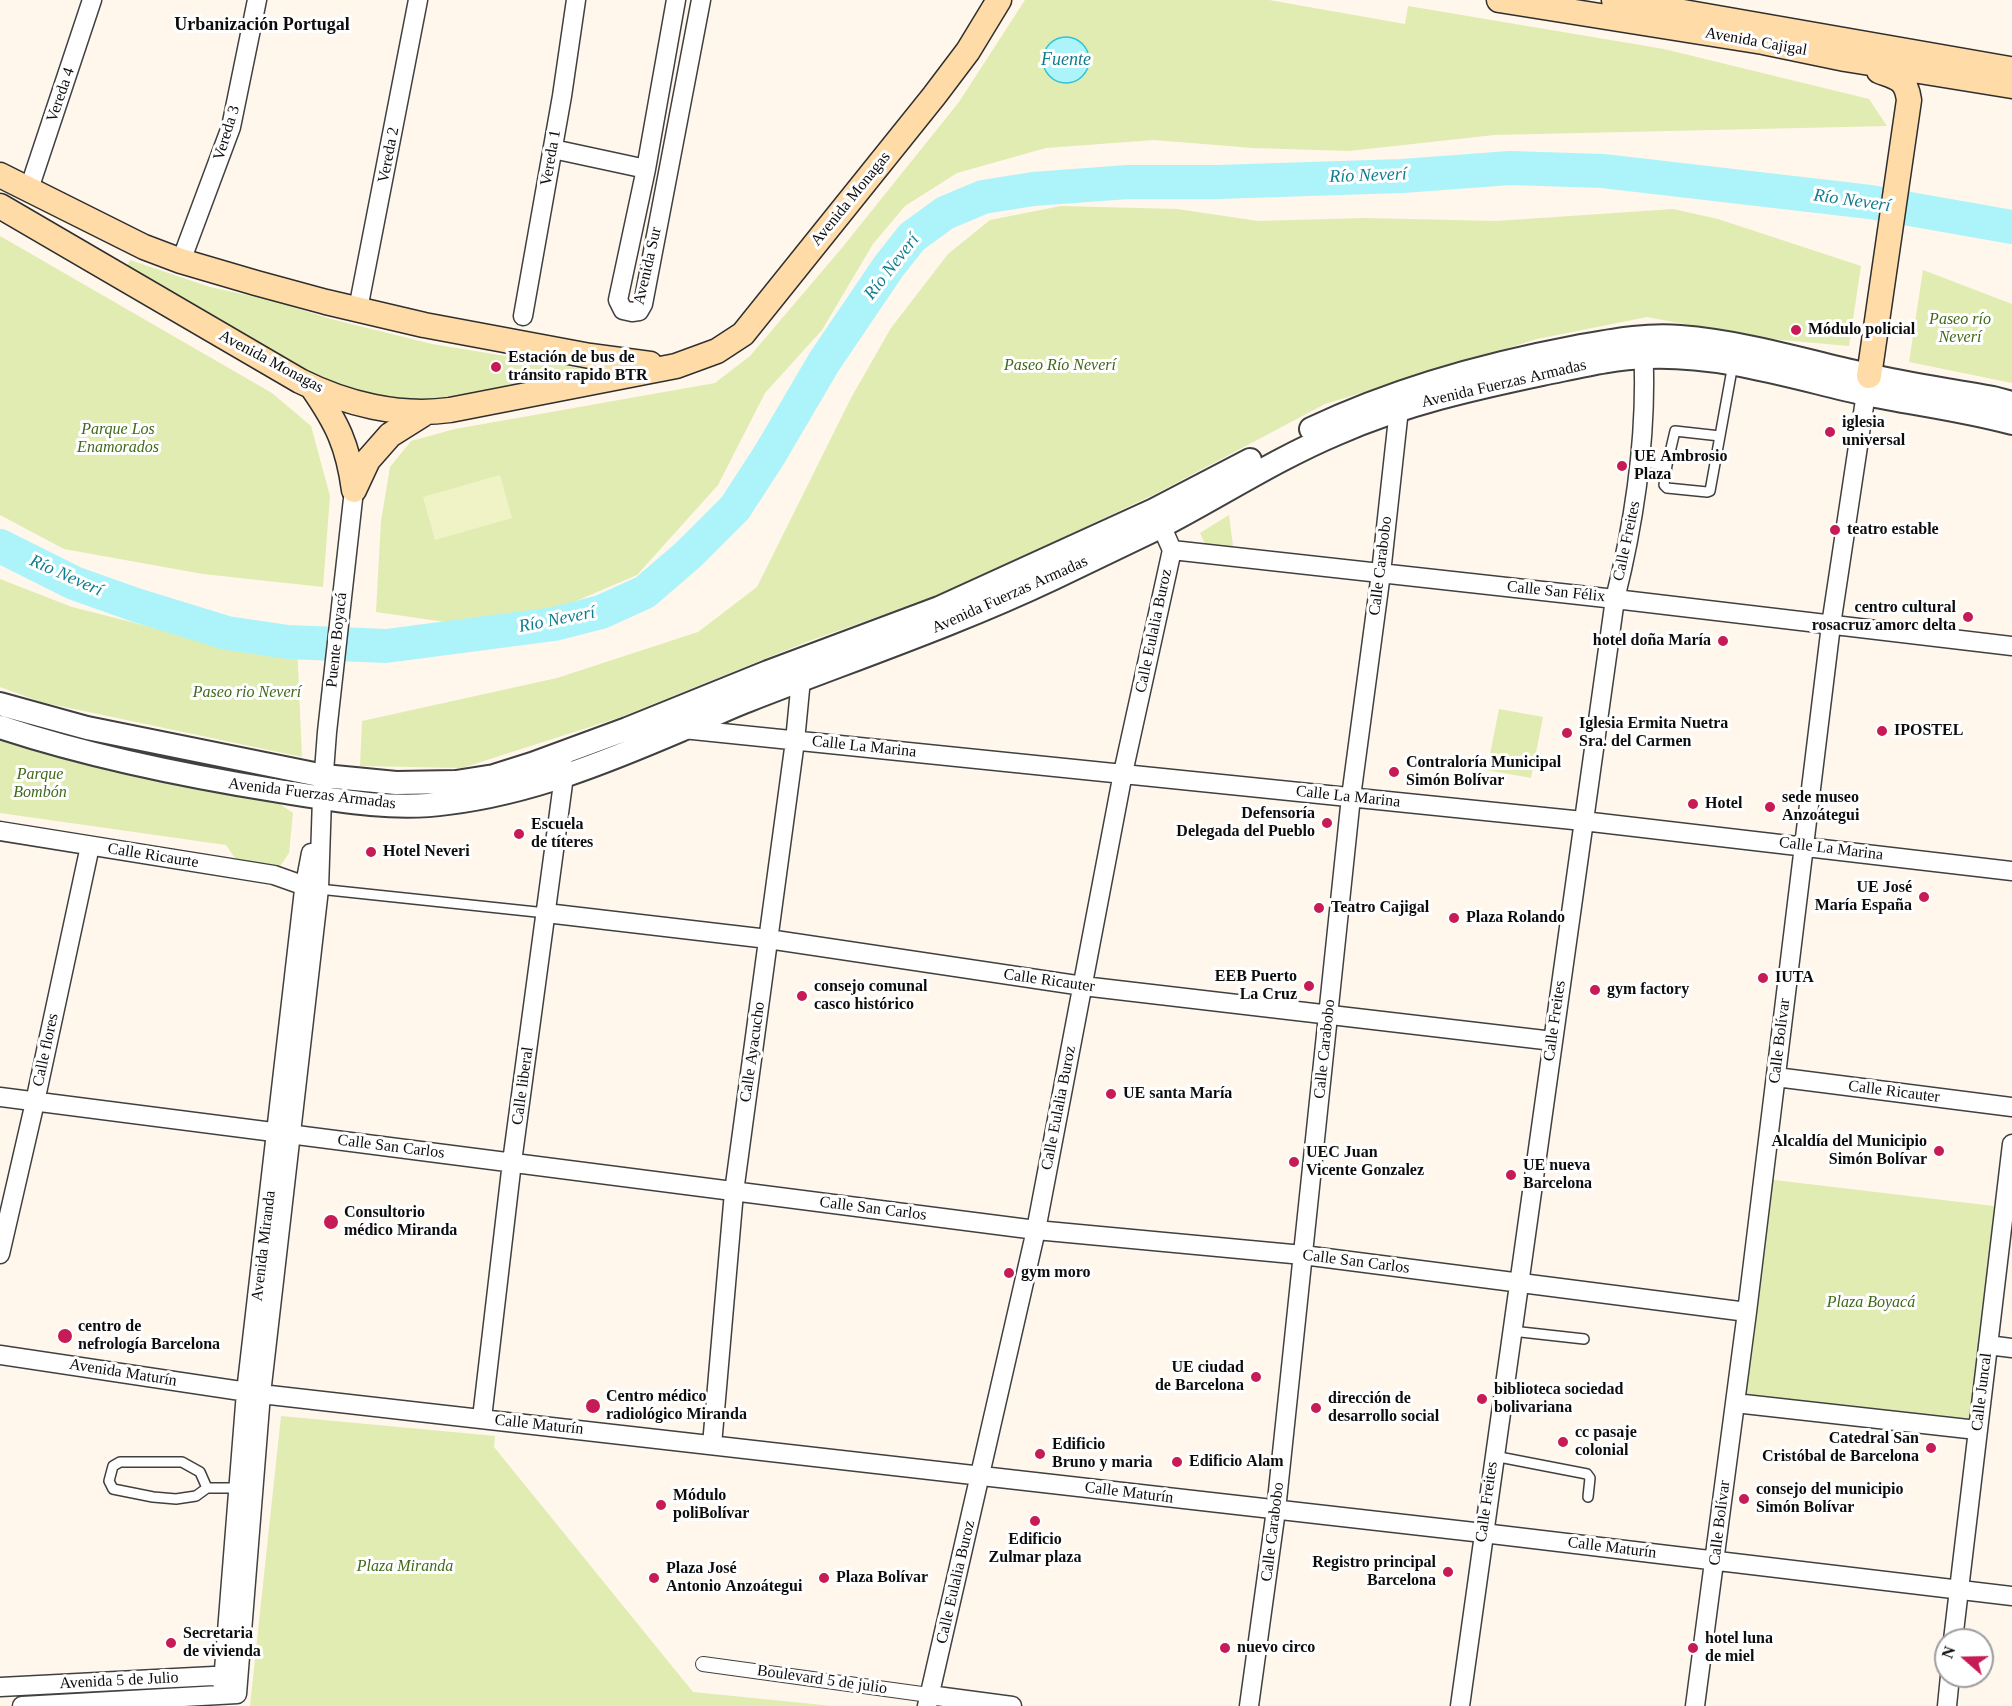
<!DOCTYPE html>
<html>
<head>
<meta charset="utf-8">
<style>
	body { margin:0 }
	#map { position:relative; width:2012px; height:1706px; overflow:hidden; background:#fff6ec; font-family:"Times New Roman",serif }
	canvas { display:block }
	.north { position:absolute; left:1934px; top:1628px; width:60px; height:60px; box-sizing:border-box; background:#fff; border:2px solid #9e9e9e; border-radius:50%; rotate:290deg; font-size:16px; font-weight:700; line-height:24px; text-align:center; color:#0d0d0d }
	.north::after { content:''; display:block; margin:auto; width:21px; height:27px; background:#c61b54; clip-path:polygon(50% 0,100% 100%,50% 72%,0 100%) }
</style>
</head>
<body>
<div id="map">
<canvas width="2012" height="1706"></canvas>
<div class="north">N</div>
</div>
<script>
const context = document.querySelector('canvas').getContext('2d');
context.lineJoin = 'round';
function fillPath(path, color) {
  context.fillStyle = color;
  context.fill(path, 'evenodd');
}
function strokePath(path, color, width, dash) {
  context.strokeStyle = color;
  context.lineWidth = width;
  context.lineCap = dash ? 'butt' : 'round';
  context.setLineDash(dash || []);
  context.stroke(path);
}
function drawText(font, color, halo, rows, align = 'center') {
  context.font = font + ' "Times New Roman",serif';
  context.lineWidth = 6;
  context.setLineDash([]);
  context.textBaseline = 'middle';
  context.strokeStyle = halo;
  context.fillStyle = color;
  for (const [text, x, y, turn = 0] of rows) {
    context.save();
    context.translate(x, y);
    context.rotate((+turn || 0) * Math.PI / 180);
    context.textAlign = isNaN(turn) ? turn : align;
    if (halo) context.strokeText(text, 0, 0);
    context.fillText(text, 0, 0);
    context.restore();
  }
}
const green = new Path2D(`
	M1025,0H1269L1405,24L1408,6L1664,49L1869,99L1887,126L1494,135L1349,151L1253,148L1154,140L1046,148L957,173L905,206L873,244L822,330L765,393L718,485L637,575L562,607L445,622L376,612L381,521L390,467L411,441L455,429L715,383L750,356L841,249L959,102Z
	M1061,206L1177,209L1258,221L1364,218L1496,221L1673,209L1718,219L1861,266L1849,346L1759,338L1647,317L1537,339L1325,404L1157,493L948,592L809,641L621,717L462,768L360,766L362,721L557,678L698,632L757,587L851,398L891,328L948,254L990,220Z
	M0,236L272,393L311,426L330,496L323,587L203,574L64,549L0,515Z
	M130,260L210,287L274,301L331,319L432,344L597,371L419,404L374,398L320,380L125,270Z
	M1923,270L2012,304V383L1909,362Z
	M1229,515L1233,546H1206L1200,533Z
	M0,579L72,607L190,637L297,644L302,757L41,702L0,687Z
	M1499,709L1543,717L1531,778L1487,770Z
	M0,737L277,802L293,813L289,853L274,875L243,870L226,845L0,813Z
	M1766,1179L2002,1207L1976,1426L1739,1398Z
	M281,1416L495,1436L494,1447L693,1692L833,1706H250Z`);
const pitch = new Path2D(`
	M500,475L512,518L435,540L423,497Z`);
const water = new Path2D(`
	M1043 60a23 23 0 1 1 46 0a23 23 0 1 1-46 0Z`);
const river = new Path2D(`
	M0,546L74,583L136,605L227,633L288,642L386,646L554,624L601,612L645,592L689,554L735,508L770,454L824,362L889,266L912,237L945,213L983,197L1033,189L1128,182H1217L1402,176L1510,168L1603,171L1870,202L2012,227`);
const service = new Path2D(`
	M1641,462L1667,465L1664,485L1667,488L1707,492L1710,491L1733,364
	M1667,465L1675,431L1720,436
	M319,889L546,913
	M1512,1331L1584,1339
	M1494,1456L1587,1474L1590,1478L1588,1497
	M207,1488L200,1472L182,1462H120L113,1466L109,1481L113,1489L153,1497L176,1499L196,1496L207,1488H239`);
const pedestrian = new Path2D(`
	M703,1664L929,1695`);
const minor = new Path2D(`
	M676,0L646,169L618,300L623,310L632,312L639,311L643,304L701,0
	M553,149L646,169
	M29,189L92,0
	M181,261L231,127L257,0
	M358,309L418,0
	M523,316L562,96L576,0
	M1172,550L1615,599L2012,646
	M683,729L1583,821L2012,871
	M0,831L274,875L305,886
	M546,913L768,939L1083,986L1553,1041
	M1776,1077L2012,1107
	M0,1097L1036,1230L1303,1255L1747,1312
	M0,1254L35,1102L90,846
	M1988,1345L2012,1348
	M0,1355L261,1394L1483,1533L2012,1596
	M1735,1403L1977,1430
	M482,1418L512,1162L564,776L563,765
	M712,1445L734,1192L795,741L802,669
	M1953,1640L2012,1144
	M0,1687L233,1675
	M222,1695L246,1392L304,890L311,853
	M929,1695L1012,1706
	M22,1706L237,1694L261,1394L319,889L322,798L327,732L354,490
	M927,1706L1036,1230L1123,773L1172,550L1157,516
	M1249,1706L1276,1510L1351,797L1381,573L1400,400
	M1460,1706L1615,599C1636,515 1648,431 1643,344
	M1695,1706L1747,1312L1831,625L1868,380
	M1947,1706L1950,1676`);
const tertiary = new Path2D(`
	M1311,429C1395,389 1486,364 1576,347C1611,341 1645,334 1680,337C1744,342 1806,361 1868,375C1909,385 1951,390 1993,398L2012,403
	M0,704L87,728L324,776L396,783L456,782L494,776L532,764L627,729L768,672L939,608L1154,510L1250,460
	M0,727C91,757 185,776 279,791C335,800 392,811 448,803C530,793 606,762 681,730C703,720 725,709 749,700C851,660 955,625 1054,578C1090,561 1125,544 1160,527C1220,496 1276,459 1338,433C1405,404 1471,389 1542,374C1577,367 1612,358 1647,357C1722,354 1794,378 1866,394C1915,404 1964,410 2012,423`);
const secondary = new Path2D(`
	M1499,0L1763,42L1845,59L2012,86
	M1614,0L2010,69
	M0,175L144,247L181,261L256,283L326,302L424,325L590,356L650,364
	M0,206L300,381C346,404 399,417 450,410L676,366L717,351L743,334L934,96L968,51L999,0
	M1869,376L1909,100C1906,78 1897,78 1879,71
	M312,387C337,423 348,445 354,490
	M354,490L368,460L390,435L425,413`);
const markers = [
	[1796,330,6,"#c61b54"],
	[496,367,6,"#c61b54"],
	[1830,432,6,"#c61b54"],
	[1622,466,6,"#c61b54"],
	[1835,530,6,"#c61b54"],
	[1968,617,6,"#c61b54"],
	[1723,641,6,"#c61b54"],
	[1882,731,6,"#c61b54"],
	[1567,733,6,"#c61b54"],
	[1394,772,6,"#c61b54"],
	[1693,804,6,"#c61b54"],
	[1770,807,6,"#c61b54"],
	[1327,823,6,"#c61b54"],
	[519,834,6,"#c61b54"],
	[371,852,6,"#c61b54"],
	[1924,897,6,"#c61b54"],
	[1319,908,6,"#c61b54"],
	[1454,918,6,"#c61b54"],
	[1763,978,6,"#c61b54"],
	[1309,986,6,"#c61b54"],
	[1595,990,6,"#c61b54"],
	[802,996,6,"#c61b54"],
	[1111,1094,6,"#c61b54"],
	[1939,1151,6,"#c61b54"],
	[1294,1162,6,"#c61b54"],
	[1511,1175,6,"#c61b54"],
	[331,1222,8,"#c61b54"],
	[1009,1273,6,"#c61b54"],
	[65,1336,8,"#c61b54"],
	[1256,1377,6,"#c61b54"],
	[1482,1399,6,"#c61b54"],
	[593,1406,8,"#c61b54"],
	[1316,1408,6,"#c61b54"],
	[1563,1442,6,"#c61b54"],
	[1931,1448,6,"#c61b54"],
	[1040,1454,6,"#c61b54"],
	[1177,1462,6,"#c61b54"],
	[1744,1499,6,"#c61b54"],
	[661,1505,6,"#c61b54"],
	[1035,1521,6,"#c61b54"],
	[1448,1572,6,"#c61b54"],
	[654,1578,6,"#c61b54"],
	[824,1578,6,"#c61b54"],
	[171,1643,6,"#c61b54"],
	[1225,1648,6,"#c61b54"],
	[1693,1648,6,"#c61b54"]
];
const streetNames = [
	["Avenida Cajigal",1756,42,10],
	["Vereda 4",61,95,-71],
	["Vereda 3",227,133,-73],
	["Vereda 2",389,155,-79],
	["Vereda 1",551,158,-80],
	["Avenida Monagas",851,199,-51],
	["Avenida Sur",648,266,-77],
	["Avenida Monagas",271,362,28],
	["Avenida Fuerzas Armadas",1504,384,-13],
	["Calle Freites",1627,541,-78],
	["Calle Carabobo",1381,566,-83],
	["Calle San Félix",1556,592,6],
	["Avenida Fuerzas Armadas",1010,595,-24],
	["Calle Eulalia Buroz",1154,631,-78],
	["Puente Boyacá",337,640,-84],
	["Calle La Marina",864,747,6],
	["Avenida Fuerzas Armadas",312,794,7],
	["Calle La Marina",1348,797,6],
	["Calle La Marina",1831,849,7],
	["Calle Ricaurte",153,856,9],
	["Calle Ricauter",1049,981,8],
	["Calle Freites",1555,1021,-82],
	["Calle Bolívar",1780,1041,-83],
	["Calle Carabobo",1325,1049,-84],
	["Calle flores",46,1050,-78],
	["Calle Ayacucho",753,1052,-82],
	["Calle liberal",523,1086,-82],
	["Calle Ricauter",1894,1092,7],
	["Calle Eulalia Buroz",1059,1108,-79],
	["Calle San Carlos",391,1147,7],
	["Calle San Carlos",873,1209,7],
	["Avenida Miranda",264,1246,-83],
	["Calle San Carlos",1356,1262,7],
	["Avenida Maturín",123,1373,9],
	["Calle Juncal",1982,1392,-83],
	["Calle Maturín",539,1425,6],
	["Calle Maturín",1129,1493,7],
	["Calle Freites",1487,1502,-82],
	["Calle Bolívar",1720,1523,-83],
	["Calle Carabobo",1273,1532,-83],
	["Calle Maturín",1612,1548,7],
	["Calle Eulalia Buroz",956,1582,-77],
	["Boulevard 5 de julio",822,1680,8],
	["Avenida 5 de Julio",119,1681,-3]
];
const parkNames = [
	["Paseo río",1960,320],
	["Neverí",1960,338],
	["Paseo Río Neverí",1060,366],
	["Parque Los",118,430],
	["Enamorados",118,448],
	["Paseo rio Neverí",247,693],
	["Parque",40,775],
	["Bombón",40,793],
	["Plaza Boyacá",1871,1303],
	["Plaza Miranda",405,1567]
];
const poiNames = [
	["Módulo policial",1808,330],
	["Estación de bus de",508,358],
	["tránsito rapido BTR",508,376],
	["iglesia",1842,423],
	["universal",1842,441],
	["UE Ambrosio",1634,457],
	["Plaza",1634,475],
	["teatro estable",1847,530],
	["centro cultural",1956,608,"right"],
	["rosacruz amorc delta",1956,626,"right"],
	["hotel doña María",1711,641,"right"],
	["Iglesia Ermita Nuetra",1579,724],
	["Sra. del Carmen",1579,742],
	["IPOSTEL",1894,731],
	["Contraloría Municipal",1406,763],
	["Simón Bolívar",1406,781],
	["sede museo",1782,798],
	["Anzoátegui",1782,816],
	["Hotel",1705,804],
	["Defensoría",1315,814,"right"],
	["Delegada del Pueblo",1315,832,"right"],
	["Escuela",531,825],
	["de títeres",531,843],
	["Hotel Neveri",383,852],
	["UE José",1912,888,"right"],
	["María España",1912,906,"right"],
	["Teatro Cajigal",1331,908],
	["Plaza Rolando",1466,918],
	["EEB Puerto",1297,977,"right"],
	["La Cruz",1297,995,"right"],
	["IUTA",1775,978],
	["consejo comunal",814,987],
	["casco histórico",814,1005],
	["gym factory",1607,990],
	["UE santa María",1123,1094],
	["Alcaldía del Municipio",1927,1142,"right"],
	["Simón Bolívar",1927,1160,"right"],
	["UEC Juan",1306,1153],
	["Vicente Gonzalez",1306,1171],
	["UE nueva",1523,1166],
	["Barcelona",1523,1184],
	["Consultorio",344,1213],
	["médico Miranda",344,1231],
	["gym moro",1021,1273],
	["centro de",78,1327],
	["nefrología Barcelona",78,1345],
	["UE ciudad",1244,1368,"right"],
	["de Barcelona",1244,1386,"right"],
	["biblioteca sociedad",1494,1390],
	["bolivariana",1494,1408],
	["Centro médico",606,1397],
	["radiológico Miranda",606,1415],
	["dirección de",1328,1399],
	["desarrollo social",1328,1417],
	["cc pasaje",1575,1433],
	["colonial",1575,1451],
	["Catedral San",1919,1439,"right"],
	["Cristóbal de Barcelona",1919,1457,"right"],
	["Edificio",1052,1445],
	["Bruno y maria",1052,1463],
	["Edificio Alam",1189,1462],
	["consejo del municipio",1756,1490],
	["Simón Bolívar",1756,1508],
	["Módulo",673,1496],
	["poliBolívar",673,1514],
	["Edificio",1035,1540,"center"],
	["Zulmar plaza",1035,1558,"center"],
	["Registro principal",1436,1563,"right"],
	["Barcelona",1436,1581,"right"],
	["Plaza José",666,1569],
	["Antonio Anzoátegui",666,1587],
	["Plaza Bolívar",836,1578],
	["Secretaria",183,1634],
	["de vivienda",183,1652],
	["hotel luna",1705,1639],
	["de miel",1705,1657],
	["nuevo circo",1237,1648]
];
const neighbourhoodNames = [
	["Urbanización Portugal",262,25]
];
const waterNames = [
	["Fuente",1066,60],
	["Río Neverí",1368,176,-2],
	["Río Neverí",1852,201,8],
	["Río Neverí",892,267,-52],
	["Río Neverí",66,576,24],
	["Río Neverí",557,620,-11]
];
fillPath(green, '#e1ecb3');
fillPath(pitch, '#f0f3c6');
fillPath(water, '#adf4fa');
strokePath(water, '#2fc4d7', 1.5);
strokePath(river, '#adf4fa', 34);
strokePath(service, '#404040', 12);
strokePath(pedestrian, '#404040', 16);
strokePath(minor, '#404040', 21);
strokePath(tertiary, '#404040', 26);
strokePath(secondary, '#2f2f2f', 27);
strokePath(service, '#fff', 9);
strokePath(pedestrian, '#fff', 14);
strokePath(minor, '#fff', 18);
strokePath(tertiary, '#fff', 22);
strokePath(secondary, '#ffdca7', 24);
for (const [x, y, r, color] of markers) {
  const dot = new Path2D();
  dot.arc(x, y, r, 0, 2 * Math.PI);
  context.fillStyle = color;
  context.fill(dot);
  strokePath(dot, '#fff', 2);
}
drawText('16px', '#0d0d0d', '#fff', streetNames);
drawText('italic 16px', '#406919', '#fff', parkNames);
drawText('bold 16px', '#0d0d0d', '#fff', poiNames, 'left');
drawText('bold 18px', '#0d0d0d', '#fff', neighbourhoodNames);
drawText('italic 18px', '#0e7d90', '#fff', waterNames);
</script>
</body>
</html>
